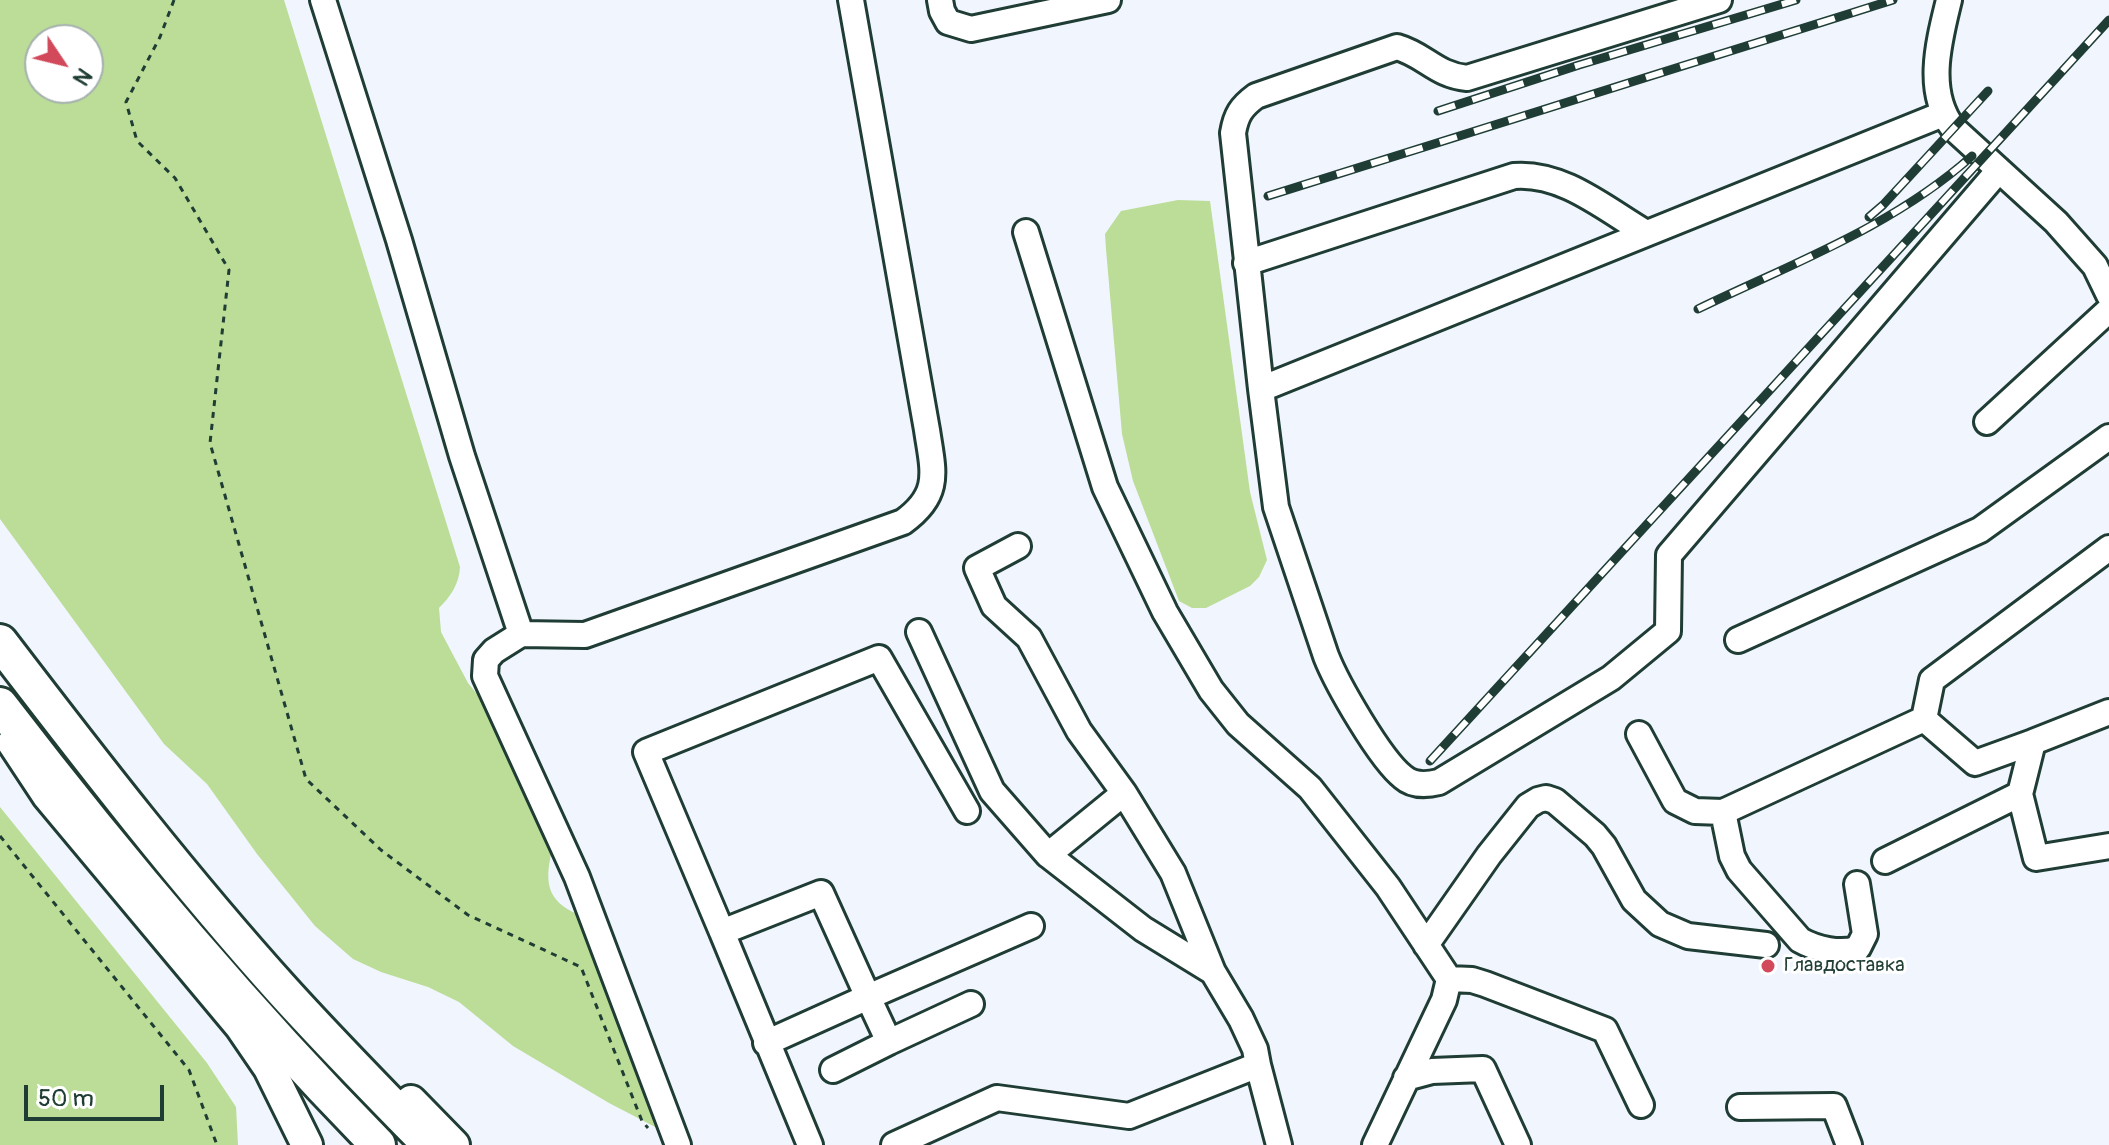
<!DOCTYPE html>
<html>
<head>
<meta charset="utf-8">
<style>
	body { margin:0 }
	#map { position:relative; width:2109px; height:1145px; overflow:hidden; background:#f0f5fe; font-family:Pangolin,sans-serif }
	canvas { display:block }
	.north { position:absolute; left:24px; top:24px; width:80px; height:80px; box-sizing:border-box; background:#fff; border:2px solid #a5b1ae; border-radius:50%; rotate:125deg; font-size:22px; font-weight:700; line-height:32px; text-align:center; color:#1f3d34 }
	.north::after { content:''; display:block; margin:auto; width:28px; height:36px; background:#d1495b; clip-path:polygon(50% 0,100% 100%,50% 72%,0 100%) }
	.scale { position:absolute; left:24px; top:1085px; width:140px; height:36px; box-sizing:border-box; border:4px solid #1f3d34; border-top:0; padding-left:10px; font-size:24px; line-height:28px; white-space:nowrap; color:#1f3d34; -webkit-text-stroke:6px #fff; paint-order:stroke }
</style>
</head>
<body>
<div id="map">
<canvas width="2109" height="1145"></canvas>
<div class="north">N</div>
<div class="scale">50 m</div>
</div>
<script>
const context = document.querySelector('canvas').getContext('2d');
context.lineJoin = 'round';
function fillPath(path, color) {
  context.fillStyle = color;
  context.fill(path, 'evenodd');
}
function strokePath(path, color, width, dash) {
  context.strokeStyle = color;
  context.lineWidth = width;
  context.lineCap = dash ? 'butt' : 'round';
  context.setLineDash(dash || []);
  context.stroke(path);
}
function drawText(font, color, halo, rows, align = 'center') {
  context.font = font + ' Pangolin,sans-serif';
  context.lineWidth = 6;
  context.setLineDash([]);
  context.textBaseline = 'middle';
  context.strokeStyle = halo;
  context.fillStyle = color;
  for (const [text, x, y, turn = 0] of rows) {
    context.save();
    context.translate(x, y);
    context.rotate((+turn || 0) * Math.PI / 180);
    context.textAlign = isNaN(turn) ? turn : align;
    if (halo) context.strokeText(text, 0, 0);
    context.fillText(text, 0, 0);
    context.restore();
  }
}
const green = new Path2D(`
	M0,0H284L460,567C459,584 451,596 439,608L441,632L468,683L486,705L552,850C543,887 549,904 585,917L661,1130L609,1103L513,1046L459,1002L428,987L381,972L353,959L315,926L257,854L207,784L164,744L0,519ZM40,40H88V88H40Z
	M1178,200L1210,201L1250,492L1267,560L1259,577L1250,586L1206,608H1192L1179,601L1133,481L1122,434L1106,249L1105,234L1121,211Z
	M0,807L207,1063L236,1107L238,1145H0Z`);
const path = new Path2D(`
	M174,0L160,37L126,102L137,141L175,178L229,270L210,443L306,779L381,850L468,915L581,967L642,1121L648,1128
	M0,836L189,1070L217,1145`);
const minor = new Path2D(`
	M323,0L399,240L462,456L521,634
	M940,0L942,11L948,22L971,29L1108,0
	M1949,0C1939,41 1925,91 1953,128L2056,222L2095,266L2109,295
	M1943,114L1261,389L1276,507L1326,656C1337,684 1380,759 1403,777C1413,786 1427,785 1439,782L1611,678L1668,631L1669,555L1999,170
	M1026,232L1105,487L1165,612L1211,690L1238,724L1310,788L1388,887L1449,979L1444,1000L1375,1145
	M1246,263L1514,176C1563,172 1605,209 1646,233
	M1261,389L1233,133C1236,115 1241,107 1256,96L1397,47C1425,55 1436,75 1467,78L1719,0
	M1987,422L2109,310
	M1018,546L977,568L994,606L1029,638L1079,731L1124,793
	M919,632L992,791L1048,855
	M1738,640L1980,530L2109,437
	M2109,712L2033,742L2020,794L2036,858L2109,846
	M1924,719L1932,680L2109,548
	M1639,734L1675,801L1695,811L1723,812L1732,856L1739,870L1800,940C1816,949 1841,955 1858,948L1865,934L1857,884
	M1723,812L1924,719L1975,763L2033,742
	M1885,861L2020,794
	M722,932L646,752L879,658L967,811
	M1426,945L1489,855L1528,806L1538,800L1546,798L1555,801L1595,835L1604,846L1634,900L1660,924L1688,936L1766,945
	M1213,972L1173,873L1124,793L1048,855L1143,929L1213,972L1241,1019L1255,1049L1258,1065
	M1449,979L1472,980L1485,984L1605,1030L1641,1105
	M971,1004L889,1042L868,997L1031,926
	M766,1043L868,997L821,893L722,932L810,1145
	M833,1070L889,1042
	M1406,1078L1432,1071L1483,1069L1518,1145
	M1740,1107L1834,1106L1849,1145
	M678,1145L577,877L485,676L486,660L494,651L521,634L585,635L903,522C942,494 933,471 927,430L851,0
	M894,1145L997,1098L1129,1116L1258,1065L1279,1145`);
const major = new Path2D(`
	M13,743L48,796L241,1027L269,1068L307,1145
	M411,1101L454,1145`);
const highway = new Path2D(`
	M0,642C91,761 183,880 283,991C331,1044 380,1094 430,1145
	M0,705C118,859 243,1007 378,1145`);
const rail = new Path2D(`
	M1438,111L1579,65L1796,0
	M1268,196L1893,0
	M1869,217L1883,205L1988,91
	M1698,309C1791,264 1894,226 1972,156
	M1430,761L2109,20`);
const markers = [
	[1768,966,8,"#d1495b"]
];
const poiNames = [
	["Главдоставка",1784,966]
];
fillPath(green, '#bbdd97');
strokePath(minor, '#1f3d34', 30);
strokePath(major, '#1f3d34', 36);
strokePath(highway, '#1f3d34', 40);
strokePath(path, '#1f3d34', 3, [6, 6]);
strokePath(minor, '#fff', 24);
strokePath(major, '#fff', 30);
strokePath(highway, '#fff', 34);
strokePath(rail, '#1f3d34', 9);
strokePath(rail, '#fff', 6, [18]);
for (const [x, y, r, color] of markers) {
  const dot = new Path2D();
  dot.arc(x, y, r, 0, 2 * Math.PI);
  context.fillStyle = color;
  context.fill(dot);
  strokePath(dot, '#fff', 3);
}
drawText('20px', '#1f3d34', '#fff', poiNames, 'left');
</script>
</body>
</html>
